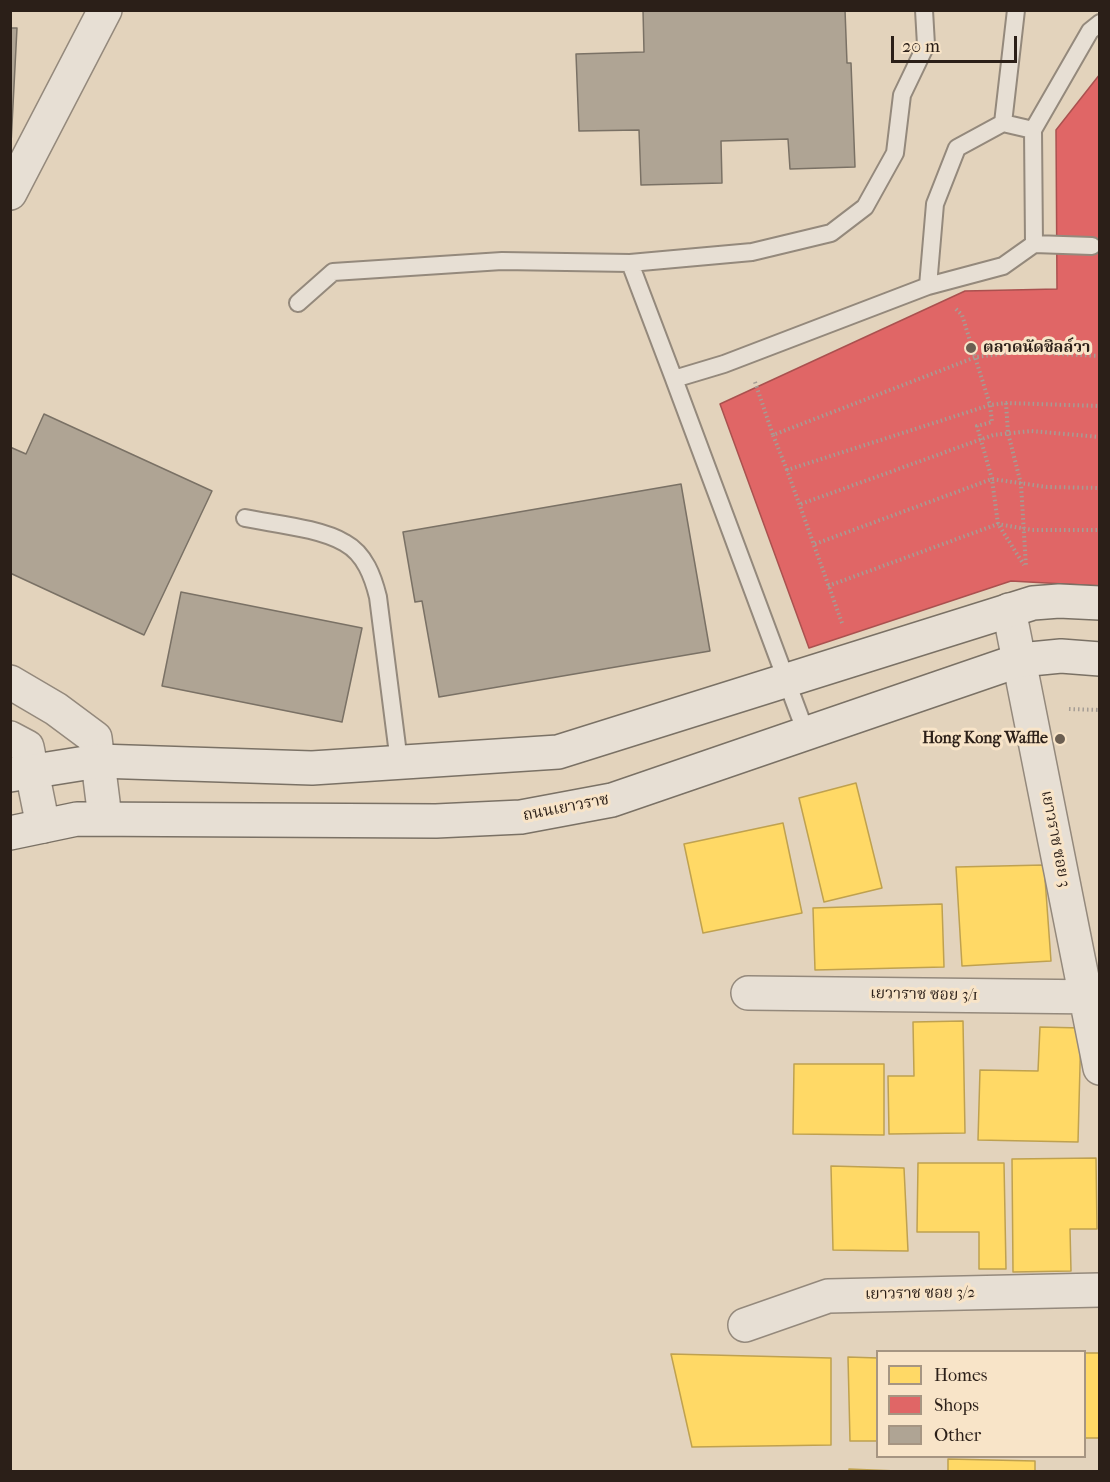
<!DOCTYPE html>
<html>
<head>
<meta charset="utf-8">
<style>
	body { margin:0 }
	#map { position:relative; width:1110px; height:1482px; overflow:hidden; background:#e3d3bc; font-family:"IM FELL French Canon",serif }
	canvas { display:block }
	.frame { position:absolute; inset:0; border:12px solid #2b1f18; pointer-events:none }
	.legend { position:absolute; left:876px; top:1350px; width:210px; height:108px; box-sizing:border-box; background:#f8e4c8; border:2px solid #a69582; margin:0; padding:8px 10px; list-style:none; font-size:18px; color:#2b1f18 }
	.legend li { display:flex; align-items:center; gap:12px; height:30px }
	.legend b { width:30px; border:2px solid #a69582 }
	.scale { position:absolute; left:891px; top:36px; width:126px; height:27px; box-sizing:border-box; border:3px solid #2b1f18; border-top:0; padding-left:8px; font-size:18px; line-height:21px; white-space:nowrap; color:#2b1f18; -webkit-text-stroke:4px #f8e4c8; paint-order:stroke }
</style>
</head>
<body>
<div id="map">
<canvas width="1110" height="1482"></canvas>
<div class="frame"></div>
<ul class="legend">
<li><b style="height:16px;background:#ffd966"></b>Homes</li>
<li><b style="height:16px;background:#e06666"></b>Shops</li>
<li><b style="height:16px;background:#afa494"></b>Other</li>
</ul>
<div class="scale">20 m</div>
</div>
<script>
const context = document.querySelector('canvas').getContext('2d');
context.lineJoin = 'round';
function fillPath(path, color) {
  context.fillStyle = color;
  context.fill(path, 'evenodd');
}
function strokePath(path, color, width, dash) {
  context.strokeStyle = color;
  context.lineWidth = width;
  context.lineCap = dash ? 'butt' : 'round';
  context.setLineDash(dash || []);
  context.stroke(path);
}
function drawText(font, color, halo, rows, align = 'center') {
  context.font = font + ' "IM FELL French Canon","Noto Serif Thai",serif';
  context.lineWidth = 6;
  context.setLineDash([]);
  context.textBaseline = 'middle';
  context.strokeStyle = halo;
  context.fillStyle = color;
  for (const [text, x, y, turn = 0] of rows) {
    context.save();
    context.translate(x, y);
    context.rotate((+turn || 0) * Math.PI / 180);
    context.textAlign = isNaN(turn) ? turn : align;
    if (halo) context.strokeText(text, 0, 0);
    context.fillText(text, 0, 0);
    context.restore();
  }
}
const homes = new Path2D(`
	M856,783L882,888L824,902L799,798Z
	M783,823L802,913L703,933L684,844Z
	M1044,865L1051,961L962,966L956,867Z
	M942,904L944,967L815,970L813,908Z
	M963,1021L965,1133L889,1134L888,1076H914L913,1022Z
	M1040,1027L1081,1028L1078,1142L978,1140L980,1070L1038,1071Z
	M794,1064H884V1135L793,1134Z
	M1096,1158L1097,1229H1070L1071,1271L1013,1272L1012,1159Z
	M918,1163H1004L1006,1269H979V1232H917Z
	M831,1166L904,1168L908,1251L833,1250Z
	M1084,1353H1100V1438H1084Z
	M671,1354L831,1358V1445L692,1447Z
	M848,1357L878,1358V1441H850Z
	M948,1459L1035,1461V1472H948Z
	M849,1469L921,1472H849Z`);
const shops = new Path2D(`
	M1100,74V586L1011,581L809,648L720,404L965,291L1057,289L1056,130Z`);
const building = new Path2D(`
	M643,10H845L847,63H851L855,167L790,169L788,139L721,141L722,183L641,185L639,130L579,131L576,54L644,52Z
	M10,28H17L11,144H10Z
	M44,414L212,491L144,635L10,573V447L26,454Z
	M681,484L710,651L439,697L422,601L415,602L403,532Z
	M181,592L362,628L342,722L162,686Z`);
const path = new Path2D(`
	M956,309L962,315L990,405L992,422L977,426L992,479L998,524L1024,565
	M755,382L773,435
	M1006,403L1008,433L1021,484L1026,567
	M787,470L773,435L976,357L1018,352L1100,356
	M801,504L993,435L1031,431L1100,437
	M815,544L992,479L1047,487L1100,488
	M828,586L998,524L1032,530H1100
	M842,623L787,470L990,405L1006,403L1100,406
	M1069,709L1100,710`);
const service = new Path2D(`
	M1003,123L1033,130
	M1034,244L1092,246
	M928,286L935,204L957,148L1003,123L1016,10
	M298,303L333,272L502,261L630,263
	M674,379L630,263L752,252L831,233L865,207L895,153L902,95L926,45L924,10
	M245,518C274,524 320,528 345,543C365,554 373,577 378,597L399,762
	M806,733L674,379L724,364L928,286L1003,266L1034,244L1033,130L1090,31L1100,23`);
const minor = new Path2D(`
	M10,193L105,10
	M1009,610L1100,1068
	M748,993L1100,997
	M745,1325L828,1296L1100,1290`);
const tertiary = new Path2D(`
	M10,682L56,709L95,738L105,818
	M10,738L27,747L43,826`);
const secondary = new Path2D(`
	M10,775L98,761L312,768L558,752L1033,603L1059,601L1100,603
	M10,833L77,819L436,821L521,817L612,800L1020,660L1061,656L1100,659`);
const markers = [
	[971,348,6,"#6b5e51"],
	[1060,739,6,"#6b5e51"]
];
const poiNames = [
	["ตลาดนัดชิลล์วา",983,348],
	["Hong Kong Waffle",1048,739,"right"]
];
const streetNames = [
	["ถนนเยาวราช",566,808,-11],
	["เยาวราช ซอย 3",1055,839,79],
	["เยวาราช ซอย 3/1",924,995,1],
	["เยาวราช ซอย 3/2",920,1294,-1]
];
fillPath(homes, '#ffd966');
strokePath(homes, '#bfa14f', 1.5);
fillPath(shops, '#e06666');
strokePath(shops, '#aa514f', 1.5);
fillPath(building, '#afa494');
strokePath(building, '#7a7165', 1.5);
strokePath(service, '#94897c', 20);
strokePath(minor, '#94897c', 36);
strokePath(tertiary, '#94897c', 36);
strokePath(secondary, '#7a7165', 36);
strokePath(path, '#a59d95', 4, [1.5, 3]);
strokePath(service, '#e7dfd4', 16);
strokePath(minor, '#e7dfd4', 33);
strokePath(tertiary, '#e7dfd4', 33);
strokePath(secondary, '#e7dfd4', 33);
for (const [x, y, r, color] of markers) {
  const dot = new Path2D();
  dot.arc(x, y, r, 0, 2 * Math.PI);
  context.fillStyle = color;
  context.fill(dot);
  strokePath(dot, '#f8e4c8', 2);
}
drawText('bold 16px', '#2b1f18', '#f8e4c8', poiNames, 'left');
drawText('16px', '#2b1f18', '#f8e4c8', streetNames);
</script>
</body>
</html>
